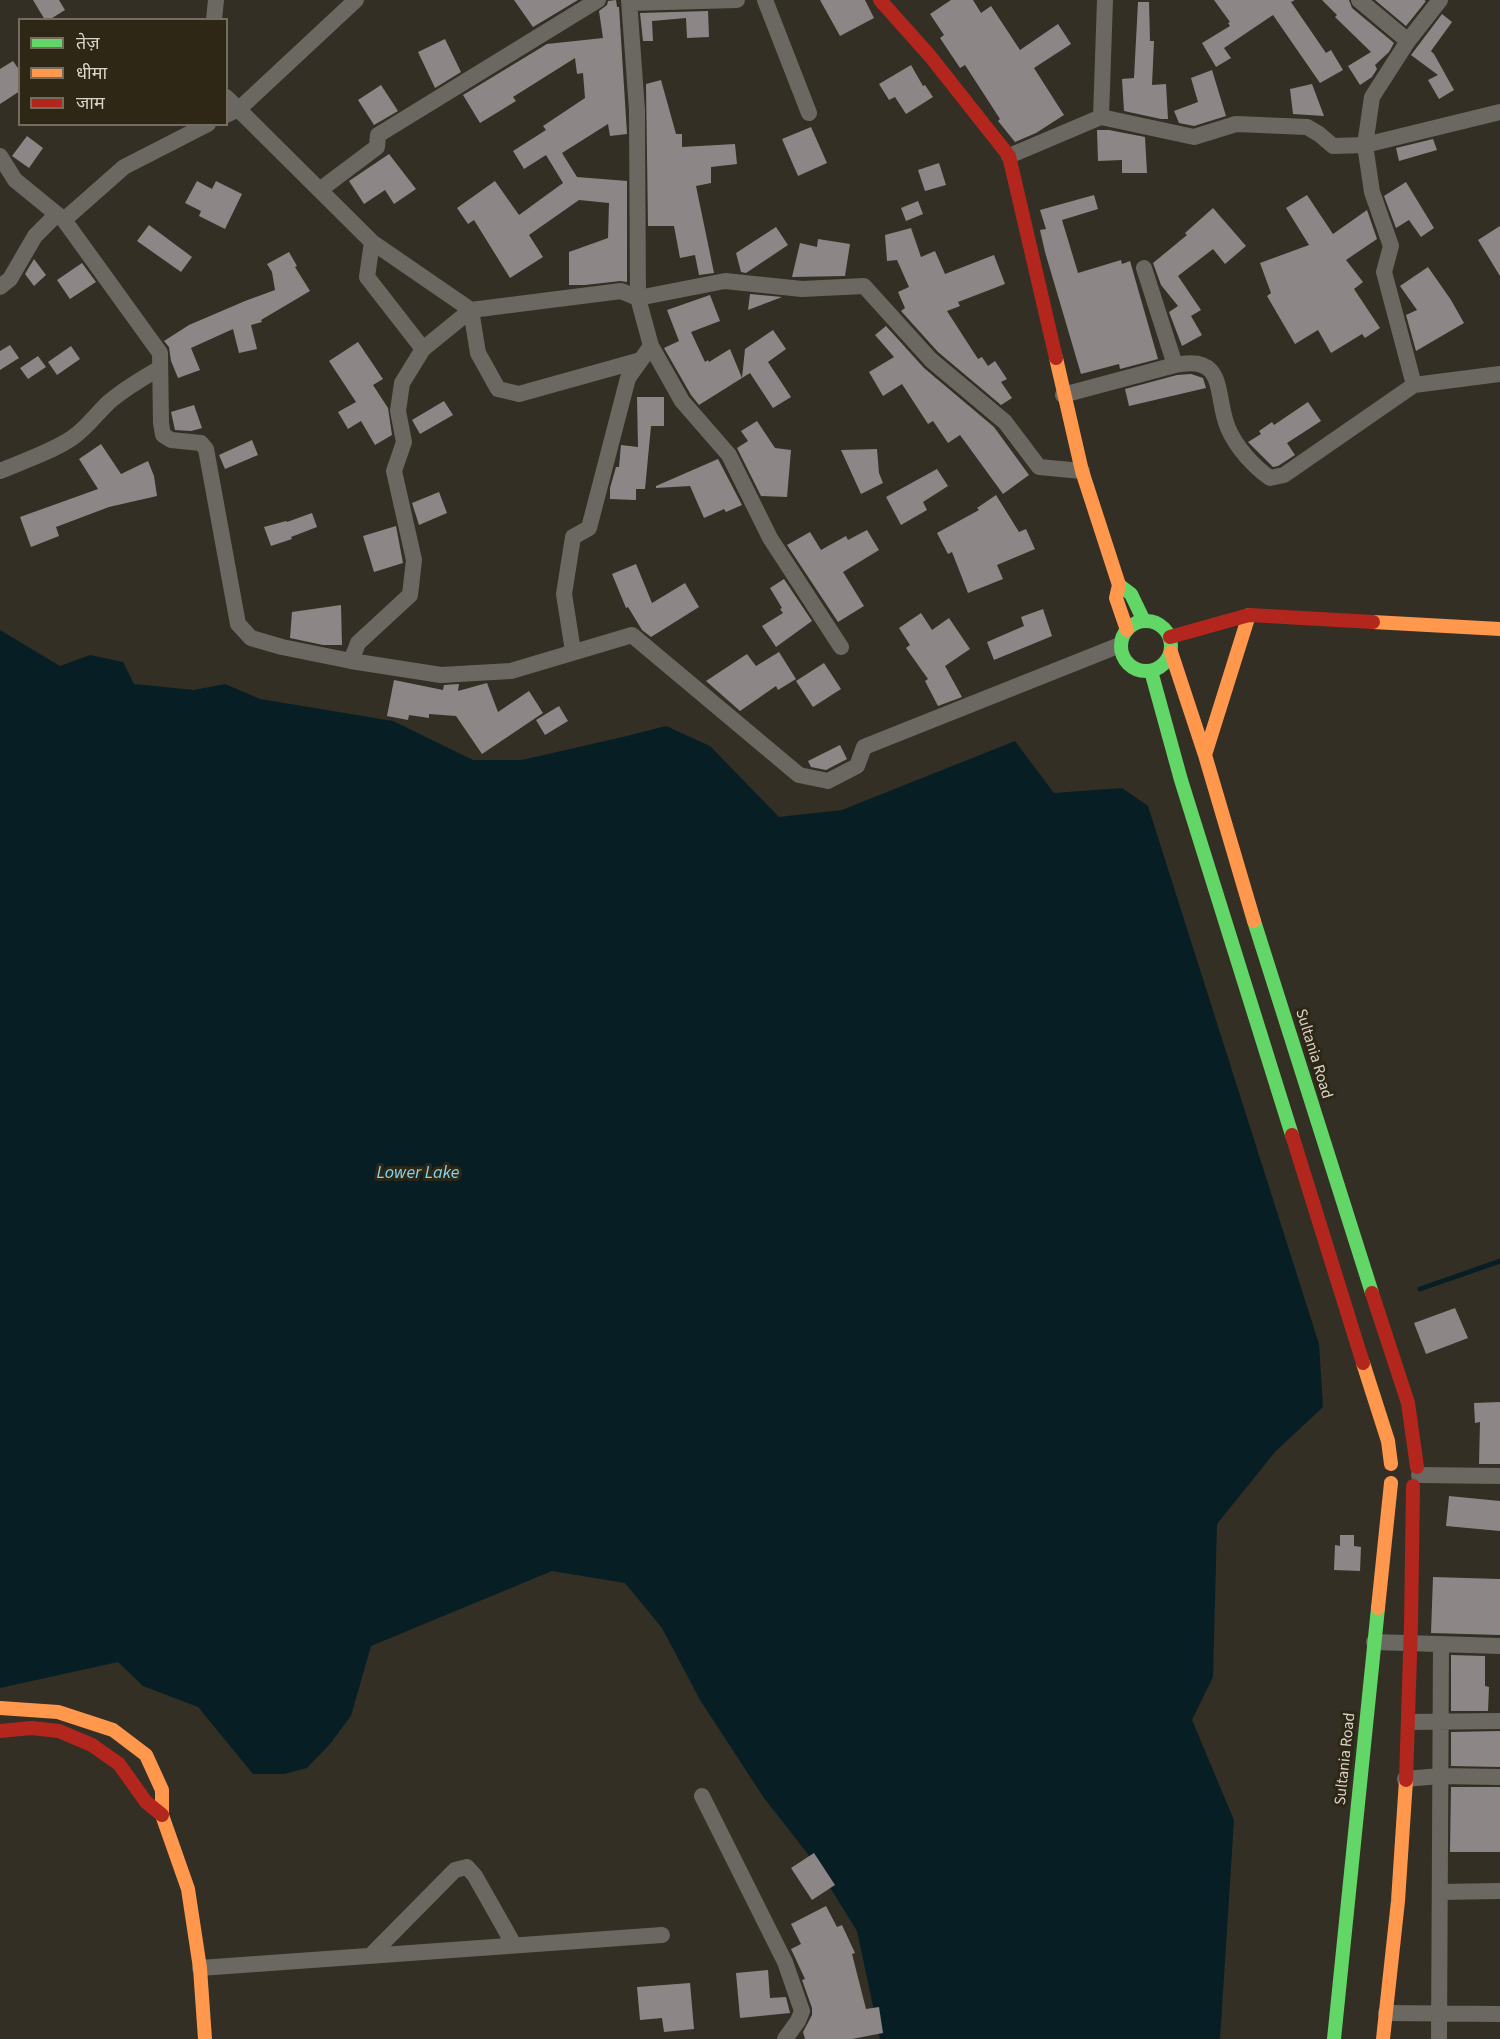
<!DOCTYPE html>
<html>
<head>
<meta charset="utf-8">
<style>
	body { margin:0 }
	#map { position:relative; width:1500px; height:2039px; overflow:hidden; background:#332f25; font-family:"Source Sans 3","Noto Sans Devanagari",sans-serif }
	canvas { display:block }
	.legend { position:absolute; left:18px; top:18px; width:210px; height:108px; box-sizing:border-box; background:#2e2715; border:2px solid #736d5d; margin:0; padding:8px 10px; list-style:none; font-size:18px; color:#dad5ca }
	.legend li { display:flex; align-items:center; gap:12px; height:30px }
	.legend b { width:30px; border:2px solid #736d5d }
</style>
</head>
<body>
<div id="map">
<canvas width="1500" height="2039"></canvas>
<ul class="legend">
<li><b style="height:8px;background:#63d668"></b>तेज़</li>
<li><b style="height:8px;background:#ff974d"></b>धीमा</li>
<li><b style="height:8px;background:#b3261e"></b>जाम</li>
</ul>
</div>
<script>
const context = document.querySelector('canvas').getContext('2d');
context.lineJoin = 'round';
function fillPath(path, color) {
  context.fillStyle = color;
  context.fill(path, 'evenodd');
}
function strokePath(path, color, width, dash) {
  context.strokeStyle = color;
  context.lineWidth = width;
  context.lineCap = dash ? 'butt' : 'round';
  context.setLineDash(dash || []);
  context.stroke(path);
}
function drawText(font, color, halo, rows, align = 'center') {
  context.font = font + ' "Source Sans 3",sans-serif';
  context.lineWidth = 6;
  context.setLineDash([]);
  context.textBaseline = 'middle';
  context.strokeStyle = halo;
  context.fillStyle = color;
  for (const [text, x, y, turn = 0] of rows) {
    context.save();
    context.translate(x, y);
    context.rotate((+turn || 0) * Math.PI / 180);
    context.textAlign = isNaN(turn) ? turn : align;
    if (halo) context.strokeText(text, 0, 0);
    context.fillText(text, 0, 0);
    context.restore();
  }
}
const water = new Path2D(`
	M0,630L60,666L90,655L123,662L134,684L194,690L225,684L260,699L393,721L473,760H522L627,736L666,726L710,746L779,817L842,810L1015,741L1054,793L1122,788L1148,806L1319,1344L1323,1407L1275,1452L1217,1524L1213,1677L1192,1720L1234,1820L1220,2039H880L857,1931L814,1862L764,1798L700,1700L662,1628L625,1583L552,1571L371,1646L351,1716L330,1744L307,1768L284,1774H253L198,1707L143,1686L118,1662L0,1688Z`);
const stream = new Path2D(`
	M1420,1289L1500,1261`);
const building = new Path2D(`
	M33,0H59L65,10L49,20H45Z
	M514,0H578L533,27Z
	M616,0L617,7H619L627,134L610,136L608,124L562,153L577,177L627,181V282L620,281L585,285H569V252L608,238L609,203L579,200L529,235L543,257L510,278L474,220L468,224L457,208L495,181L519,215L563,183L546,155L524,169L513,151L546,130L543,126L585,98L583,73L577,74L575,58L513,97L516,101L480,123L463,95L547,44L603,38L599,11L607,5L608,1Z
	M820,0H865L874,18L840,36Z
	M951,0H973L981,13L991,6L1020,50L1058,24L1071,44L1034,68L1064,115L1036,133L1015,142L998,121L1000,119L965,65L960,68L940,38L944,35L930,14Z
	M1214,0H1295L1291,2L1326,53L1331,50L1343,70L1320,83L1273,15L1224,48L1231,58L1216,67L1202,43L1230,26L1228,23L1230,22Z
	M1322,0H1349L1352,8L1394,43L1389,52L1375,65L1377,69L1372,77L1360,85L1348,66L1371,52L1335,17L1337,15Z
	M1375,0H1424L1426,1L1406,26Z
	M1138,2H1149L1150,41H1154L1152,85L1166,84L1168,119H1161L1124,111L1122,79L1134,78Z
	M708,11L709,37L687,38L686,18L652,21L653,41H643L640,13Z
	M1442,14L1452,22L1431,51L1434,54L1454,90L1439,99L1428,80L1438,75L1411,55Z
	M445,39L461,72L435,88L418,52Z
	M13,61L20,71V91L0,104V69Z
	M911,65L923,86L925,85L933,97L906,114L895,97L889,100L879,84Z
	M1212,70L1226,116L1194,126L1179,123L1174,111L1198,102L1191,78Z
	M661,80L676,134H682V147L735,144L737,164L711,167V183L696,186L714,273L699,275L695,255L680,258L674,226H648L646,84Z
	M1312,84L1324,116L1293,114L1290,89Z
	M381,85L398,111L374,125L358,100Z
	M811,127L827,163L798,176L782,139Z
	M1097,130H1109L1145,137L1147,173H1122V160L1098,161Z
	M27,136L43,148L29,168L12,156Z
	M1433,139L1437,150L1399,161L1396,148Z
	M389,154L416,189L394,204L385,190L364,204L349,181Z
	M939,163L946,185L925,191L918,170Z
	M197,181L212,189L216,181L242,194L225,229L199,216L201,211L185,203Z
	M1406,182L1434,228L1421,237L1409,220L1396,228L1384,196Z
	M1094,195L1098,209L1062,220L1078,273L1121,260L1122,264L1130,261L1158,359L1120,369L1119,364L1081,374L1045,252L1040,230L1046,229L1040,210Z
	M1307,195L1333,234L1367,210L1377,239L1346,260L1363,282L1354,289L1380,328L1365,338L1362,334L1331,353L1318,330L1295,344L1267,296L1271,293L1260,263L1309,245L1286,208Z
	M918,201L923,214L906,221L901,208Z
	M1213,208L1246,246L1225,264L1213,249L1178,276L1201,310L1191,316L1202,335L1182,346L1169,312L1178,306L1161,285L1153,263L1187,235L1185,233Z
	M149,225L192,257L181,272L137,241Z
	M1500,226V276L1478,240Z
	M776,227L788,245L746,273L741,272L736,253Z
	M911,228L921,257L935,251L945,274L994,255L1005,284L958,302L960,306L947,311L978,359L982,357L988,366L995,361L1007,379L1001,382L1012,398L1001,405L938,352L901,311L905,308L898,292L909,287L897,260L887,261L885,235Z
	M818,239L850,244L845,276L792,277L800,243L817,247Z
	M289,252L297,266L295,267L310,291L261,320L262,322L251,325L257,349L239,353L233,329L191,348L200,370L178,378L171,361L169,347L164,341L189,325L245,301L275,290L272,272L267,264Z
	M34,259L46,275L34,286L25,274Z
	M82,263L96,282L70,299L57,280Z
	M1428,267L1451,300L1464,323L1416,351L1406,315L1417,310L1400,286Z
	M750,294L782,297L748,310Z
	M710,295L720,321L691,332L705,362L708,360L709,362L730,349L742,378L699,405L691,395L664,348L679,341L667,310Z
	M886,326L924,368L994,427L1029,475L1003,494L960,435L948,443L933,421L928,424L902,384L883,396L869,372L894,357L875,335Z
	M773,330L786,349L768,362L791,397L773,408L750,373L742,378L745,349Z
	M358,342L383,379L373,385L388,408L392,435L375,445L361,421L348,429L338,412L356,402L329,361Z
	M10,345L19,358L0,370V351Z
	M71,346L80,359L57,375L48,362Z
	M38,356L46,367L28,379L20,368Z
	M1191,374L1203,378L1206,388L1129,406L1125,389L1177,375Z
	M637,397H664V426H651L645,489H636V500L610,499V488L616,467H619L621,445L638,447Z
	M444,401L453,415L420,434L412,420Z
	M1308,402L1321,421L1287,443L1295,455L1278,466L1273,467L1248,442L1261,434L1259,431L1272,422L1274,425Z
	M194,405L202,428L191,431L175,430L171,412Z
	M757,421L775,448L791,450L787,497L761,496L737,448L748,441L741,431Z
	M252,440L258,455L225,469L219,455Z
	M101,444L121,474L148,461L154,476L157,496L109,507L56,527L59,536L31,547L20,517L98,489L79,459Z
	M877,449L879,473L883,483L861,494L841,450Z
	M718,459L742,505L726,512L724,509L704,518L690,486L656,488V486Z
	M937,469L948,486L923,502L927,510L901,525L886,497Z
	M439,492L447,513L419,525L412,503Z
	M996,495L1019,532L1026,529L1035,549L997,565L1003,579L968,593L952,552L948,554L937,533L979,510L977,508Z
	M312,513L317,527L291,537L292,539L271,546L264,527L286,521L287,522Z
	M396,526L403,563L374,572L363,536Z
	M867,530L879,550L843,572L864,606L838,622L787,545L810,532L821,550L846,536L848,540Z
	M636,564L652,603L685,583L699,607L651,637L642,630L628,607L626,608L612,574Z
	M784,579L812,621L776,647L762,626L783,613L780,609L782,608L770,588Z
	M341,605L342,645H323L290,638L292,612Z
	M1043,609L1052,636L994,660L987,642L1024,626L1021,617Z
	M921,613L932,630L949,618L970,649L945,666L962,697L938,706L925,681L928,679L906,648L910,645L899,628Z
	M779,652L796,679L778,690L776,686L740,711L706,681L747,654L756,666Z
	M824,663L841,689L813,707L796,681Z
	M394,680L443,690L444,685L459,684L458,691L487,683L498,712L529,691L543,713L482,754L456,716L429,714V718L409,715L408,720L387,716Z
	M559,706L568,721L545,735L536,720Z
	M840,745L847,759L826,770L811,767L808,761Z
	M1455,1308L1468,1338L1426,1354L1414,1323Z
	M1500,1402V1464H1479L1480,1422L1475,1423L1474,1403Z
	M1449,1496L1500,1501V1531L1446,1526Z
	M1340,1535H1354V1546L1361,1547L1360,1571L1334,1570L1335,1545L1340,1546Z
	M1433,1577L1500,1579V1635L1431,1633Z
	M1451,1655L1485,1656V1686L1489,1687L1488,1711H1451Z
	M1500,1731V1767L1451,1766V1732Z
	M1451,1787H1500V1852H1450Z
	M814,1853L835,1885L812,1900L791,1868Z
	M826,1906L837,1927L842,1925L855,1953L852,1954L866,2009L879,2007L883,2033L852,2039H805L803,2032L812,2015V2008L802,1980L805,1979L791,1949L801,1944L791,1924Z
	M768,1970L770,1998L786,1997L790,2013L740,2018L736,1973Z
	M690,1983L694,2029L664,2032L662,2018L640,2020L637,1987Z`);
const street = new Path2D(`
	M765,0L809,113
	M1359,0L1408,41
	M630,3L737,0
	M214,20L216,0
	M226,97L372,242L471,310L621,291L638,298L725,281L802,289L864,286L931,360L1005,422L1039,467L1082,471
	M226,115L239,109L356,0
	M1101,117L1194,137L1236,124L1307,127L1319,134L1333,146L1365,145L1500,112
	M0,156L15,180L64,220L160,353L161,423L163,435L171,440L201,443L206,449L238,624L251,638L282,647L351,661L441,675L511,671L632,635L799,775L828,781L857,766L864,747L1120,645
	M1009,156L1101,117L1105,0
	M321,189L377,147L378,135L598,0
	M64,220L124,167L208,124
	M372,242L367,277L423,349
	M1144,268L1175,365
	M0,287L10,279L35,236L57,214
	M651,346L682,401L729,455L770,538L841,647
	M1414,385L1384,272L1391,246L1372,192L1365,145L1372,97L1408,41L1440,0
	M1063,395L1175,365C1228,354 1214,395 1228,428C1236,447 1253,466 1270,478L1284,475L1414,385L1500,374
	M0,471C24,461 51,452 72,438C87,428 97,413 109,402C125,388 143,378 160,368
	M573,651L564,594L573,537L589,528L628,378L651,346L638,298L637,110L629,0
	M351,661L358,643L410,595L414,560L394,471L404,442L398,411L402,383L423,349L471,310L478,353L498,389L519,394L641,360
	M1419,1475L1500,1476
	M1374,1642L1500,1646
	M1409,1722L1500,1721
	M1405,1779L1440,1776L1500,1777
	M702,1796L785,1962L802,2011L798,2021L785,2039
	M1440,1892L1500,1891
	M371,1955L455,1870L467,1867L475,1876L514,1945
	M200,1968L662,1935
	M1386,2013L1500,2014
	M1439,2039L1441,1644`);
const fast = new Path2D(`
	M1119,585L1131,594L1144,621
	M1121 646a25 25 0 1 1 50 0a25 25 0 1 1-50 0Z
	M1151,671L1181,780L1292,1135
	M1254,921L1372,1293
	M1334,2039L1378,1608`);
const slow = new Path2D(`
	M1056,358L1082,471L1119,585L1116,598L1127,630
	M1373,622L1500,629
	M1171,652L1205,755L1254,921
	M1205,755L1249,615
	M1363,1363L1388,1441L1391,1464
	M1378,1608L1391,1483
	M0,1708L58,1712L113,1730L146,1755L162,1790V1815L188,1889L200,1968L205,2039
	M1383,2039L1398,1901L1406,1780`);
const jam = new Path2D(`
	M880,0L930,56L1009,156L1056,358
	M1170,637L1249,615L1373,622
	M1292,1135L1363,1363
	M1372,1293L1408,1403L1417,1467
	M0,1731L31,1728L59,1731L92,1745L119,1764L146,1802L162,1815
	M1406,1780L1411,1624L1413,1486`);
const streetNames = [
	["Sultania Road",1313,1054,73],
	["Sultania Road",1346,1759,-84]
];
const waterNames = [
	["Lower Lake",418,1174]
];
fillPath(water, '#071f24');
strokePath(stream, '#071f24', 5);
fillPath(building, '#8c8786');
strokePath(street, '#6b6861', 16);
strokePath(fast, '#63d668', 14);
strokePath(slow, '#ff974d', 14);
strokePath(jam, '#b3261e', 14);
drawText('16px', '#dad5ca', '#2e2715', streetNames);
drawText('italic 18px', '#81d4ee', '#2e2715', waterNames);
</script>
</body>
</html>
